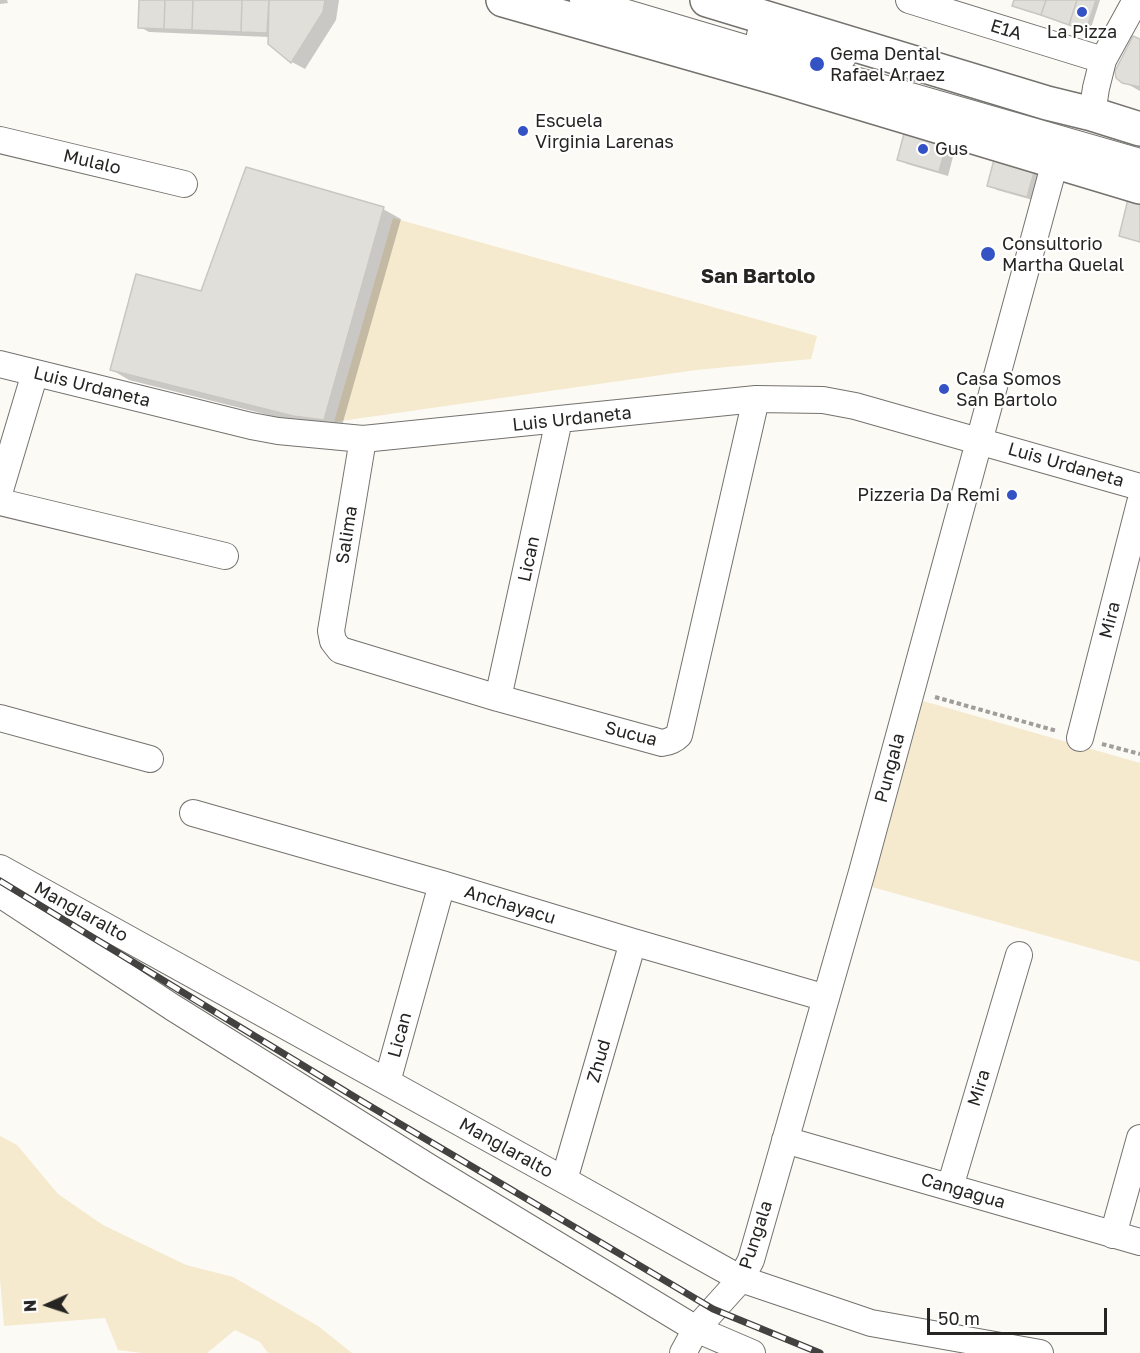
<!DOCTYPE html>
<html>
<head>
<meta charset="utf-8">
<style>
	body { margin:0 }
	#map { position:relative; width:1140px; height:1353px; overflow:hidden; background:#fcfaf5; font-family:"Golos Text",sans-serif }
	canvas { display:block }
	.north { position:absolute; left:18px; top:1275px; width:60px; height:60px; -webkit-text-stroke:4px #fff; paint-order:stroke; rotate:267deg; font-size:16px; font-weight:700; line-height:24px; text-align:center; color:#262523 }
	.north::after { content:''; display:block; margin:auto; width:21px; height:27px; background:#262523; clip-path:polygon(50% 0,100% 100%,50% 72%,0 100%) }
	.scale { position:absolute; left:927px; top:1308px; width:180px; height:27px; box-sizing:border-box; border:3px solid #262523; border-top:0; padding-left:8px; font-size:18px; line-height:21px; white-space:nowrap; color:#262523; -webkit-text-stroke:4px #fff; paint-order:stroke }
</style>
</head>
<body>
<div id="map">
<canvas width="1140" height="1353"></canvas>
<div class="north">N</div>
<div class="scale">50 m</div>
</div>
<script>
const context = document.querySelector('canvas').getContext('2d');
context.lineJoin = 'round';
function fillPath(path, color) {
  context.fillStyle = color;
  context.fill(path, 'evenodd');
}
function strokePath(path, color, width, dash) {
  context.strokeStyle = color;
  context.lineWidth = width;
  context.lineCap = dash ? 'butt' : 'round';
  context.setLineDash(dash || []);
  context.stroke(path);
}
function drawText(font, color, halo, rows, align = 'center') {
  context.font = font + ' "Golos Text",sans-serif';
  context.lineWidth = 4.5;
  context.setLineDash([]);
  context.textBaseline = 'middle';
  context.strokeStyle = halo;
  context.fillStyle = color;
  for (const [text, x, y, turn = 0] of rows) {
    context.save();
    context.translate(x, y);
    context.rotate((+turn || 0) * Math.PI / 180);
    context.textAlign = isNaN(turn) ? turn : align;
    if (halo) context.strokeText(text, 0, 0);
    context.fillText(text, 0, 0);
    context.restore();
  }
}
const green = new Path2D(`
	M393,218L817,336L811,359L696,370L334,422Z
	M923,701L1140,763V962L872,887Z
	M0,1136L17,1145L58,1194L103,1225L186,1265L233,1277L318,1326L352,1353H268L260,1342L235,1330L207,1353H142L118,1350L105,1318L4,1326L0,1279Z`);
const shadow = new Path2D(`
	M0,0H7L8,3L0,4Z
	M140,0H339L336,20L305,69L292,62L269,44V37L149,32L140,27Z
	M1016,0H1100L1090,31L1023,10L1014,5Z
	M1140,41V91L1122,81Z
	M907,128L956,145L948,176L907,164L899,159Z
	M997,153L1043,175L1036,201L997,190L989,185Z
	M383,209L401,219L341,429L312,426L129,380L112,370L202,293Z`);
const building = new Path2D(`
	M139,0H165L164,29L138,28Z
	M165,0H193L192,30L164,29Z
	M193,0H242L241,32L192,30Z
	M242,0H269L267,33L241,32Z
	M269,0H325L323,12L291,63L268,44Z
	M1014,0H1046L1041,15L1012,6Z
	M1046,0H1077L1069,25L1041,15Z
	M1077,0H1096L1086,31L1069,25Z
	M1133,36L1140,39V87L1122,83L1116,78L1115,71Z
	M906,126L948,139L939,172L897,160Z
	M996,152L1035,169L1027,197L987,186Z
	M246,167L384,207L324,420L293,416L110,370L136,274L201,291Z
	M1129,195L1140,199V242L1119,236Z`);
const path = new Path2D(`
	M935,697L1057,731
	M1102,744L1140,754`);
const minor = new Path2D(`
	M583,0L785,60L1140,162
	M909,0L1103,60
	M760,35L843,57
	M1092,114L1096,88L1103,60L1136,0
	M0,140L184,184
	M0,364L251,426L278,431L363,439L756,399L823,400L855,406L1140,487
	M363,439L331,631L333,641L340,650L498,698L662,743C669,742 674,740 679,735L756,399
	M0,490L35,373
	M0,502L225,556
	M498,698L559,420
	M0,718L150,759
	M1080,738L1140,503
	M193,813L442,884L633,942L826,998
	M0,868L564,1180L741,1279L871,1323L1040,1353
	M0,894L172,1007L430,1168L696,1329L752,1353
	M387,1082L442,884
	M785,1140L1140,1242
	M564,1180L633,942
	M950,1187L1019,955
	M1113,1235L1140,1138
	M683,1353L696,1329L741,1279L751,1260L862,872L1055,162`);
const major = new Path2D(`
	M503,0L780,79L1140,187
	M707,0L1047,103L1092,114L1140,129`);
const rail = new Path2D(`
	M0,881L363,1102L713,1309L820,1353`);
const markers = [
	[1082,12,6,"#3452c3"],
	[817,64,8,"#3452c3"],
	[523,131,6,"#3452c3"],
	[923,149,6,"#3452c3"],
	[988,254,8,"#3452c3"],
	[944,389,6,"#3452c3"],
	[1012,495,6,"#3452c3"]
];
const streetNames = [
	["E1A",1006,30,17],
	["Mulalo",92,162,13],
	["Luis Urdaneta",92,387,14],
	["Luis Urdaneta",572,419,-6],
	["Luis Urdaneta",1066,465,16],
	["Salima",347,535,-81],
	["Lican",529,559,-78],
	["Mira",1110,620,-76],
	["Sucua",631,734,14],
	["Pungala",890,768,-75],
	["Anchayacu",510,905,17],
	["Manglaralto",81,912,29],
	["Lican",400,1035,-75],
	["Zhud",599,1061,-74],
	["Mira",979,1088,-73],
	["Manglaralto",506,1148,29],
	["Cangagua",963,1191,16],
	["Pungala",756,1235,-72]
];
const poiNames = [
	["La Pizza",1082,32,"center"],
	["Gema Dental",830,54],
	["Rafael Arraez",830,75],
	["Escuela",535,121],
	["Virginia Larenas",535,142],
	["Gus",935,149],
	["Consultorio",1002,244],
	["Martha Quelal",1002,265],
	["Casa Somos",956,379],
	["San Bartolo",956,400],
	["Pizzeria Da Remi",1000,495,"right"]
];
const neighbourhoodNames = [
	["San Bartolo",758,277]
];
fillPath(green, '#f5e9ce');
fillPath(shadow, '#0003');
fillPath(building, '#e1dfda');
strokePath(building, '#c9c7c2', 1.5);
strokePath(minor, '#74726e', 28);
strokePath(major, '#74726e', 36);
strokePath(path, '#a09e9a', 4, [4.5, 3]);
strokePath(minor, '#fff', 26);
strokePath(major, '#fff', 33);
strokePath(rail, '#434240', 7);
strokePath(rail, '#fff', 4.5, [14]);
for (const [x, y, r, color] of markers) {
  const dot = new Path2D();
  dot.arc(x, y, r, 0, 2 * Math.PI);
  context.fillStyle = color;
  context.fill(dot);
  strokePath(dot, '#fff', 2);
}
drawText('18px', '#262523', '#fff', streetNames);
drawText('18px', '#262523', '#fff', poiNames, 'left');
drawText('bold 20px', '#262523', '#fff', neighbourhoodNames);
</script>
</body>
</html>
